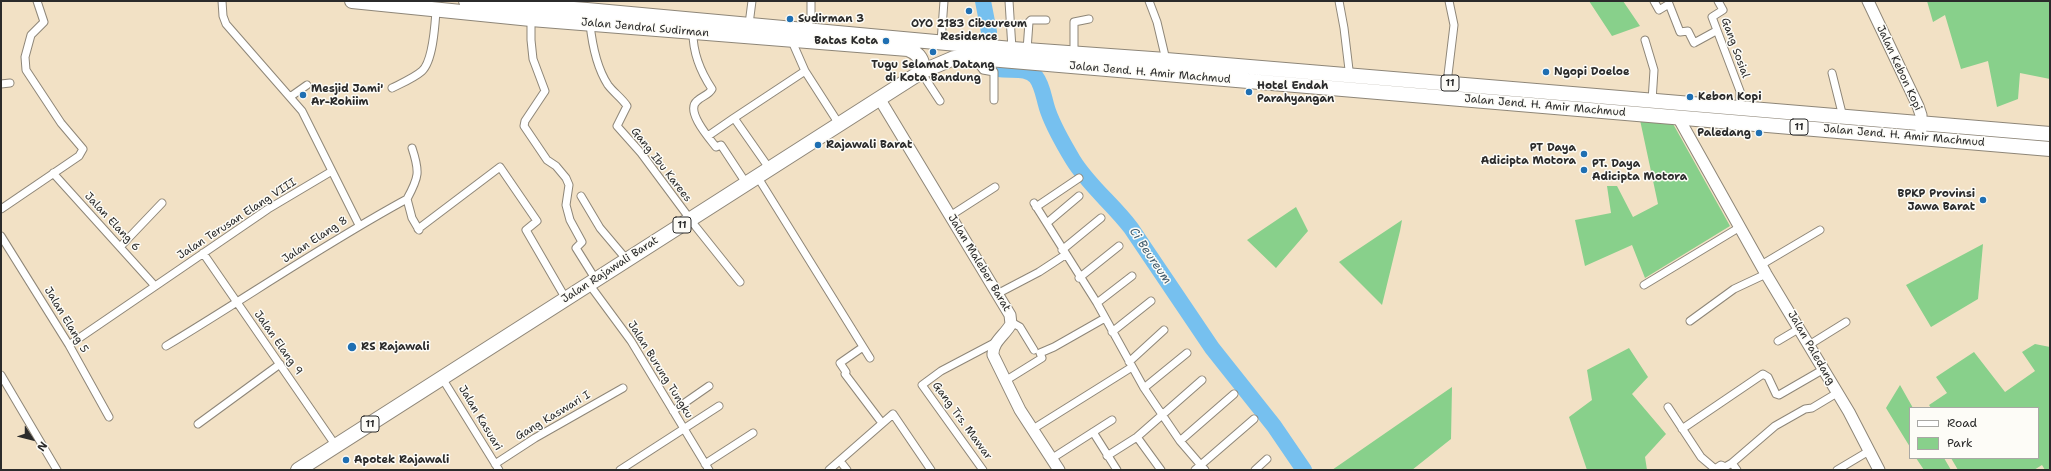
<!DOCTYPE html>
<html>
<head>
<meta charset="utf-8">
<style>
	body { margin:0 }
	#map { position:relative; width:2051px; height:471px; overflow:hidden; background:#f2e1c5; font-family:"Shantell Sans",sans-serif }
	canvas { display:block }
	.frame { position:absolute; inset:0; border:2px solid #2b2b2b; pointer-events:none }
	.legend { position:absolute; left:1909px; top:407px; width:130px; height:52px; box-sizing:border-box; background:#fdfcf7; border:1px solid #a9a8a5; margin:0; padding:5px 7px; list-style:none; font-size:12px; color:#2b2b2b }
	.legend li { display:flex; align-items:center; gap:8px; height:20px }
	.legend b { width:20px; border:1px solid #a9a8a5 }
	.north { position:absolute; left:12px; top:419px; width:40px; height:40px; -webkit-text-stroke:3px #fdfcf7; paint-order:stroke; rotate:126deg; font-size:11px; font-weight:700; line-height:16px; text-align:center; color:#2b2b2b }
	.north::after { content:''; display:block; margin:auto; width:14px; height:18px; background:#2b2b2b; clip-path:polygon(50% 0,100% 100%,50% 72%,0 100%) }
</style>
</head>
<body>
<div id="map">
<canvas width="2051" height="471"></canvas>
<div class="frame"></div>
<ul class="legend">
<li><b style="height:5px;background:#fff"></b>Road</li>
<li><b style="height:11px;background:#88d08b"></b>Park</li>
</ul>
<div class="north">N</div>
</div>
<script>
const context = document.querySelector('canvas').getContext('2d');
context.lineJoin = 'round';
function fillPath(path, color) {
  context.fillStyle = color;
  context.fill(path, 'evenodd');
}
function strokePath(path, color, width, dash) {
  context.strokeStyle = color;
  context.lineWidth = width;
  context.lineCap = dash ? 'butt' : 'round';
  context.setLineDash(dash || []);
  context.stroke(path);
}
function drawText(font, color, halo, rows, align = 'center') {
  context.font = font + ' "Shantell Sans",sans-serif';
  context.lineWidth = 3;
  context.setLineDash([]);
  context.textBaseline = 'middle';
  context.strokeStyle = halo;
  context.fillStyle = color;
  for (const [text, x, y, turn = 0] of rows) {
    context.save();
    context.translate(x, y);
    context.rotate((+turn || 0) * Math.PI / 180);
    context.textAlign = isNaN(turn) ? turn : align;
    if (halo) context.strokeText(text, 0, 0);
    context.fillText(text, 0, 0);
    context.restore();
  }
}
const green = new Path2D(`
	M1589,1H1623L1640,26L1612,36Z
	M1927,1H2050V79L2020,73L2018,99L1997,107L1988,61L1961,69L1945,15L1933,22Z
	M1640,120L1672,122L1730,226L1645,278L1632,245L1585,266L1575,220L1611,213L1607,186H1617L1633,217L1658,204Z
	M1296,207L1308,231L1276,268L1247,240Z
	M1402,220L1400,231L1382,305L1339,262Z
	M1983,244L1978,299L1931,327L1906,285Z
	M2035,344L2050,347V470H2045L2042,465L2034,470H1958L1951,458H2038V408H1931L1929,405L1947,393L1936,377L1974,352L2005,392L2035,371L2022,352Z
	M1629,348L1648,377L1632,394L1666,434L1645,457L1647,470H1587L1569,417L1592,400L1587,370Z
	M1900,385L1913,408H1910V447L1886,408Z
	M1452,387L1451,439L1412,470H1332Z
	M1916,458H1944L1951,470H1924Z`);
const river = new Path2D(`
	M983,1L989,32
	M991,64C998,76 1024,63 1036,77C1043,86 1044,100 1048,111C1054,128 1064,145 1073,160C1089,186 1113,204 1131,228L1212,348L1274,426L1304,470`);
const street = new Path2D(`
	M222,1L223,16L226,24L302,111L359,225
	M1009,1L1012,49
	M1149,1L1157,22L1166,60
	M1339,1L1344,28L1350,78
	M1654,1L1659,10L1669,4L1680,32L1688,31L1694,43L1716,31
	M1718,1L1723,10L1712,17L1740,91V108
	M531,19V40L533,59L545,91L525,121L524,126L547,160L556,166L566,178L569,185L566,205L570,220L582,242L576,248L596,280
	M590,24C592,43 597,68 608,85C614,93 622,98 627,106L617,126L641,153L696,227L740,282
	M749,24L752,1
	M807,29L811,17V1
	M693,33C693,54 700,71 712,89C709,95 702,96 697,101C685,111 709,138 716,147L721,145L746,183
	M791,39L805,71L839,124
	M1645,40L1654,70L1652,101
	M941,42L944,1
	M1027,50L1029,22L1031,20H1046
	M1074,53V22L1089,19
	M977,58V62L983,70L994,72V100
	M921,72L940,101
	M1832,73L1843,117
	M1447,83L1454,25L1449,1
	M1,84L10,83
	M392,88C402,83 414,78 422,71C433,61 435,25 436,11
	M290,97L307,85
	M734,118L805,71
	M708,136L734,118L769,168
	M412,148C420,172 419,177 407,199L412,218L419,230
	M53,173L155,286
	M757,176L870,358
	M581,196L600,228L627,260
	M1034,203L1097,303L1144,388L1180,441L1205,470
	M1036,207L1079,178
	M1,209L79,156L83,149L61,123L26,70L25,57L31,35L44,22L37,1
	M950,216L995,187
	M1047,223L1079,196
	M418,229L500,167L537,221L526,230L566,299
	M1,236L69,345L109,417
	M120,247L162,203
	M1062,250L1101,218
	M203,253L336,446
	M1761,265L1820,230
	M1079,278L1119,246
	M589,284L631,341L709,470
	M1644,285L1740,227
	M997,294L1039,272L1065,255
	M1097,303L1132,276
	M1690,321L1734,289L1766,274
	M1011,322L1020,327L1034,350
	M1112,332L1151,301
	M1778,341L1800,328
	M69,345L268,209L332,171
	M1809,345L1846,322
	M166,346C246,298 324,244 407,199
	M863,347L840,363L846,372L845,374L882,423
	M1129,362L1164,330
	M1,375L57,470
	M442,378L499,470
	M1005,381L1042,358L1040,353L1054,347L1105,318
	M1144,388L1187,353
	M1668,407L1701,457L1715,469L1721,465L1725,467L1732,463L1737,470
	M673,411L709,386
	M198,424L280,364
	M1033,429L1132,367
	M1682,429L1763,374L1768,377L1776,394L1779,395L1824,369
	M1093,432L1117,470
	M1137,437L1161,470
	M1180,441L1234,394
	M1107,456L1137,437L1202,380
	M1051,459L1112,420
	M840,461L847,470
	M1732,463L1775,426L1805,409L1812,408L1837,393
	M495,464L535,438L623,388
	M705,464L753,433
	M620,470L719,406
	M829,470L893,414L931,470
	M983,470L922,385L941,371L996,342
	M1195,470L1254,419
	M1255,470L1267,459
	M1837,470L1869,451`);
const secondary = new Path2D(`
	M1868,1L1918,106L1921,115V130
	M879,98L1010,315L1011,324C1005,335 992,342 993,355L1020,410L1059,470
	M1678,117L1766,274L1849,412L1879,470`);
const highway = new Path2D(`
	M352,1L531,19L908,49C918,53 925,61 921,72
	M466,1L587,10L1012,49L1166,60L2050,134
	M298,470L921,72L954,58H977L2050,149`);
const markers = [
	[969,11,4,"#1f6fb2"],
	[790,19,4,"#1f6fb2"],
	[886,41,4,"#1f6fb2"],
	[933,52,4,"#1f6fb2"],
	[1546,72,4,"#1f6fb2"],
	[1249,92,4,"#1f6fb2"],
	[303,95,4,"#1f6fb2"],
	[1690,97,4,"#1f6fb2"],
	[1759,133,4,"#1f6fb2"],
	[818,145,4,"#1f6fb2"],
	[1584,154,4,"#1f6fb2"],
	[1584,170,4,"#1f6fb2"],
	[1983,200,4,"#1f6fb2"],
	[352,347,5,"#1f6fb2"],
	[346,460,4,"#1f6fb2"]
];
const shields = [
	[1450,83,18],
	[1799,127,18],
	[682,225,18],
	[370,424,18]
];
const shieldNames = [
	["11",1450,83],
	["11",1799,127],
	["11",682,225],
	["11",370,424]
];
const poiNames = [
	["Sudirman 3",798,19],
	["OYO 2183 Cibeureum",969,24,"center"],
	["Residence",969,37,"center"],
	["Batas Kota",878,41,"right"],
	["Tugu Selamat Datang",933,65,"center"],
	["di Kota Bandung",933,78,"center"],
	["Ngopi Doeloe",1554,72],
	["Hotel Endah",1257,86],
	["Parahyangan",1257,99],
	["Mesjid Jami'",311,89],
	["Ar-Rohiim",311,102],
	["Kebon Kopi",1698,97],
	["Paledang",1751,133,"right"],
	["Rajawali Barat",826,145],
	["PT Daya",1576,148,"right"],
	["Adicipta Motora",1576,161,"right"],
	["PT. Daya",1592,164],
	["Adicipta Motora",1592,177],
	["BPKP Provinsi",1975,194,"right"],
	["Jawa Barat",1975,207,"right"],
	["RS Rajawali",361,347],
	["Apotek Rajawali",354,460]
];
const streetNames = [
	["Jalan Jendral Sudirman",645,28,5],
	["Gang Sosial",1735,48,70],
	["Jalan Kebon Kopi",1899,68,65],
	["Jalan Jend. H. Amir Machmud",1150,73,5],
	["Jalan Jend. H. Amir Machmud",1545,106,5],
	["Jalan Jend. H. Amir Machmud",1904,136,5],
	["Gang Ibu Karees",661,165,52],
	["Jalan Terusan Elang VIII",237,219,-33],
	["Jalan Elang 6",112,222,47],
	["Jalan Elang 8",315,240,-33],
	["Jalan Maleber Barat",979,263,59],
	["Jalan Rajawali Barat",610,270,-33],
	["Jalan Elang 5",66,320,59],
	["Jalan Elang 9",278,343,55],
	["Jalan Paledang",1811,348,60],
	["Jalan Burung Tungku",660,370,58],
	["Gang Kaswari I",553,416,-31],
	["Jalan Kasuari",480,418,59],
	["Gang Trs. Mawar",962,421,54]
];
const waterNames = [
	["Ci Beureum",1150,256,56]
];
fillPath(green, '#88d08b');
strokePath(river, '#76c0ef', 16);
strokePath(street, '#8e8678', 9);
strokePath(secondary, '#8e8678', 13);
strokePath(highway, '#8e8678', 16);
strokePath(street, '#fff', 7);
strokePath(secondary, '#fff', 11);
strokePath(highway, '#fff', 14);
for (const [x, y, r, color] of markers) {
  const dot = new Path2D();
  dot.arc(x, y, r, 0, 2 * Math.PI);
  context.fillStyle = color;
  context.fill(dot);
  strokePath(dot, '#fdfcf7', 1.5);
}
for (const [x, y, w] of shields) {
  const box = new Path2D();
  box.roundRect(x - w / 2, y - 8, w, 16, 3);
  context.fillStyle = '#fdfcf7';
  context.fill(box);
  strokePath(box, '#2b2b2b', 1);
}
drawText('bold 10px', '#2b2b2b', null, shieldNames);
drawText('bold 11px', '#2b2b2b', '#fdfcf7', poiNames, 'left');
drawText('11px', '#2b2b2b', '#fdfcf7', streetNames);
drawText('italic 12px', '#455f70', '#fdfcf7', waterNames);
</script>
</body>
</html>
